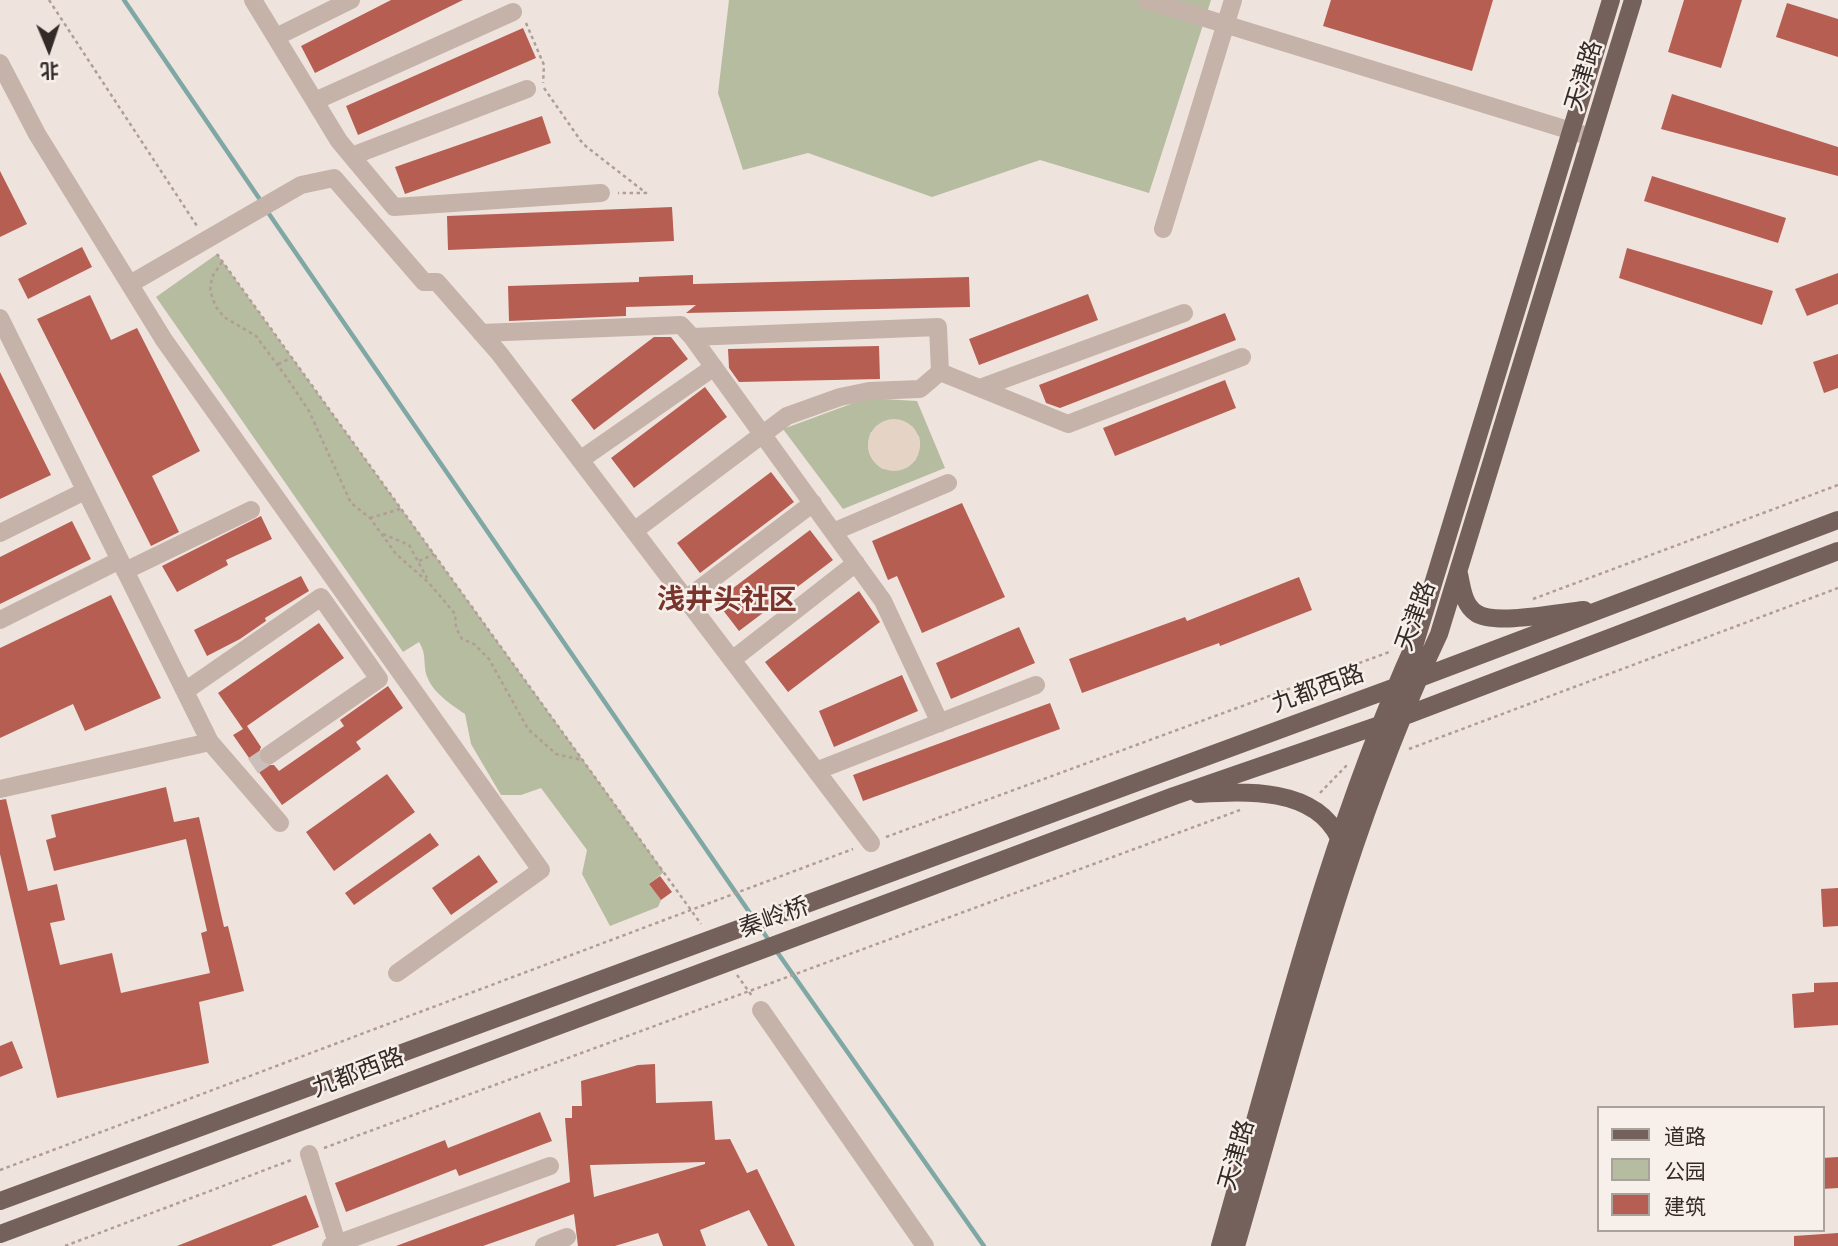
<!DOCTYPE html>
<html>
<head>
<meta charset="utf-8">
<style>
	body { margin:0 }
	#map { position:relative; width:1838px; height:1246px; overflow:hidden; background:#efe4dd; font-family:Montserrat,"Noto Sans SC",sans-serif }
	canvas { display:block }
	.legend { position:absolute; left:1597px; top:1106px; width:228px; height:126px; box-sizing:border-box; background:#f7efe9; border:2px solid #a9a19c; margin:0; padding:9px 12px; list-style:none; font-size:21px; color:#342b29 }
	.legend li { display:flex; align-items:center; gap:14px; height:35px }
	.legend b { width:35px; border:2px solid #a9a19c }
	.north { position:absolute; left:14px; top:14px; width:70px; height:70px; -webkit-text-stroke:5px #f7efe9; paint-order:stroke; rotate:178deg; font-size:19px; font-weight:700; line-height:28px; text-align:center; color:#342b29 }
	.north::after { content:''; display:block; margin:auto; width:24px; height:32px; background:#342b29; clip-path:polygon(50% 0,100% 100%,50% 72%,0 100%) }
</style>
</head>
<body>
<div id="map">
<canvas width="1838" height="1246"></canvas>
<ul class="legend">
<li><b style="height:9px;background:#74615c"></b>道路</li>
<li><b style="height:19px;background:#b6bc9f"></b>公园</li>
<li><b style="height:19px;background:#b75e53"></b>建筑</li>
</ul>
<div class="north">北</div>
</div>
<script>
const context = document.querySelector('canvas').getContext('2d');
context.lineJoin = 'round';
function fillPath(path, color) {
  context.fillStyle = color;
  context.fill(path, 'evenodd');
}
function strokePath(path, color, width, dash) {
  context.strokeStyle = color;
  context.lineWidth = width;
  context.lineCap = dash ? 'butt' : 'round';
  context.setLineDash(dash || []);
  context.stroke(path);
}
function drawText(font, color, halo, rows, align = 'center') {
  context.font = font + ' Montserrat,"Noto Sans SC",sans-serif';
  context.lineWidth = 5;
  context.setLineDash([]);
  context.textBaseline = 'middle';
  context.strokeStyle = halo;
  context.fillStyle = color;
  for (const [text, x, y, turn = 0] of rows) {
    context.save();
    context.translate(x, y);
    context.rotate((+turn || 0) * Math.PI / 180);
    context.textAlign = isNaN(turn) ? turn : align;
    if (halo) context.strokeText(text, 0, 0);
    context.fillText(text, 0, 0);
    context.restore();
  }
}
const green = new Path2D(`
	M729,0H1211L1149,193L1040,160L932,197L808,153L743,170L718,93Z
	M217,254L664,872L649,884L661,900L658,907L610,926L582,874L587,850L541,788L521,795H501L471,744L465,714C449,703 427,689 425,668C424,657 425,652 419,642L403,652L156,297Z
	M867,398L917,401L945,468L843,509L783,429ZM871,432L919,436L920,445L915,461L883,469C869,460 865,448 871,432Z`);
const plaza = new Path2D(`
	M868 445a26 26 0 1 1 52 0a26 26 0 1 1-52 0Z`);
const stream = new Path2D(`
	M124,0L263,204
	M267,211L754,919
	M759,926L770,942
	M775,949L984,1246`);
const building = new Path2D(`
	M391,0H463L315,73L301,46Z
	M1331,0H1493L1472,71L1323,26Z
	M1684,0H1742L1721,68L1668,52Z
	M1787,3L1838,19V57L1776,37Z
	M523,28L536,58L358,135L346,106Z
	M1672,94L1838,147V176L1661,129Z
	M542,116L551,143L405,194L395,167Z
	M0,171L27,224L0,237Z
	M1652,176L1786,218L1778,243L1644,201Z
	M672,207L674,241L448,250L447,216Z
	M82,247L92,267L28,299L18,279Z
	M1627,248L1773,291L1762,325L1619,278Z
	M1838,273V304L1807,316L1795,289Z
	M693,275V284L969,277L970,307L686,313L696,305L626,307V316L509,321L508,286L639,282V277Z
	M1088,294L1098,320L979,365L969,339Z
	M90,295L111,340L137,328L200,451L152,476L179,532L151,546L37,319Z
	M1225,313L1236,340L1060,408L1046,403L1039,385Z
	M654,337H671L688,359L594,430L571,400Z
	M879,346L880,379L739,382L729,368L728,349Z
	M1838,354V388L1824,393L1813,362Z
	M0,372L51,475L0,499Z
	M1225,380L1236,408L1115,456L1103,428Z
	M705,387L727,417L634,488L611,458Z
	M771,472L794,502L700,573L677,543Z
	M962,503L1005,597L922,633L897,576L888,580L872,541Z
	M261,516L272,539L226,560L228,565L177,592L162,566Z
	M72,521L91,559L0,604V557Z
	M810,530L833,560L739,631L716,601Z
	M301,576L309,591L265,618L266,621L240,639L207,656L194,630Z
	M1299,577L1312,610L1220,646L1219,643L1082,693L1069,659L1185,617L1187,621Z
	M859,591L880,622L788,692L765,662Z
	M111,595L161,698L85,731L73,704L0,738V648Z
	M319,623L344,658L247,726L261,747L258,755L260,762L265,765H274L279,771L344,726L340,720L388,686L403,708L356,742L361,749L282,805L233,735L243,729L218,693Z
	M1019,627L1035,663L951,699L936,663Z
	M902,675L918,711L834,747L819,711Z
	M1050,703L1060,729L863,801L853,775Z
	M387,774L415,812L334,871L306,832Z
	M166,787L174,822L199,817L224,927L228,926L244,991L199,1002L209,1063L57,1098L0,854V800L6,799L28,891L57,884L65,920L50,923L60,965L112,953L121,993L210,973L201,933L207,931L186,839L54,871L46,840L56,837L51,815Z
	M430,833L439,845L354,905L345,893Z
	M479,855L498,882L451,915L432,888Z
	M660,876L672,892L661,900L649,884Z
	M1838,888V926L1823,927L1821,889Z
	M1838,982V1025L1794,1028L1792,994L1814,992V983Z
	M12,1041L23,1068L0,1077V1046Z
	M655,1064L656,1103L712,1101L715,1140L730,1139L747,1173L757,1169L795,1246H768L749,1210L700,1230L706,1246H663L658,1233L615,1246H578L574,1214L483,1246H396L570,1182L565,1118H572V1106H582L581,1081L638,1065ZM705,1162V1164L594,1197L590,1165Z
	M540,1112L552,1141L459,1176L456,1169L346,1212L335,1183L445,1140L448,1148Z
	M1838,1157V1188L1822,1189V1158Z
	M306,1195L319,1227L271,1246H177Z
	M1838,1233V1246H1794V1236Z`);
const minorTunnel = new Path2D(`
	M253,766L269,755`);
const path = new Path2D(`
	M49,0L197,226
	M526,23L544,65L543,83
	M544,88L583,144L646,193H618
	M217,254L701,924
	M222,262L212,277L210,291L216,307L224,317L256,336L287,378L309,411L351,503L370,518L396,554L428,582L446,603L455,614L456,628L462,639L474,644L489,659L528,729L556,754L582,760
	M278,364L291,358
	M370,518L400,509
	M383,534L409,545L427,578
	M419,561L434,554
	M1533,599L1838,485
	M1409,749L1838,588
	M1320,793L1347,765
	M886,837L1392,651
	M737,975L752,996
	M324,1148L1240,810
	M0,1170L853,849
	M65,1246L294,1159`);
const minor = new Path2D(`
	M253,0L339,141L394,207L601,193
	M1146,0L1591,137
	M276,37L351,0
	M0,63L37,134L164,340L541,870L397,973
	M315,101L513,12
	M352,156L527,89
	M1163,229L1233,0
	M130,284L301,185L334,178L424,282H437L499,353L871,843
	M0,318L210,742L280,823
	M481,333L681,325L692,337
	M980,388L1184,313
	M580,460L714,367
	M634,531L787,416L840,397L869,391L920,389L940,372
	M833,532L948,483
	M0,533L85,491
	M125,571L251,510
	M686,599L813,503
	M0,620L120,560
	M732,660L856,563
	M185,691L321,597L379,679L269,755
	M940,723L883,601L692,337L938,327L940,372L1068,424L1242,357
	M816,771L1036,685
	M0,789L210,742
	M761,1010L925,1246
	M309,1154L338,1246
	M331,1246L550,1166
	M544,1246L567,1237`);
const major = new Path2D(`
	M1459,574C1462,587 1463,604 1476,613C1494,626 1561,612 1584,610
	M1198,794C1245,791 1315,787 1339,838
	M0,1201L1409,682L1838,520
	M0,1234L1174,796L1394,720L1838,551
	M1220,1246C1278,1043 1328,836 1415,643L1611,0
	M1236,1246C1296,1040 1347,829 1439,634L1633,0`);
const streetNames = [
	["天津路",1584,76,-73],
	["天津路",1416,616,-70],
	["九都西路",1318,689,-20],
	["秦岭桥",774,918,-20],
	["九都西路",358,1073,-21],
	["天津路",1237,1155,-74]
];
const quarterNames = [
	["浅井头社区",727,601]
];
fillPath(green, '#b6bc9f');
fillPath(plaza, '#e5d3c6');
strokePath(stream, '#7fa8a5', 4.5);
fillPath(building, '#b75e53');
strokePath(minorTunnel, '#cabfb9', 18, [18, 9]);
strokePath(path, '#b19d95', 2.5, [3.5, 3.5]);
strokePath(minor, '#c5b3aa', 18);
strokePath(major, '#74615c', 18);
drawText('24px', '#342b29', '#f7efe9', streetNames);
drawText('bold 28px', '#79342c', '#f7efe9', quarterNames);
</script>
</body>
</html>
